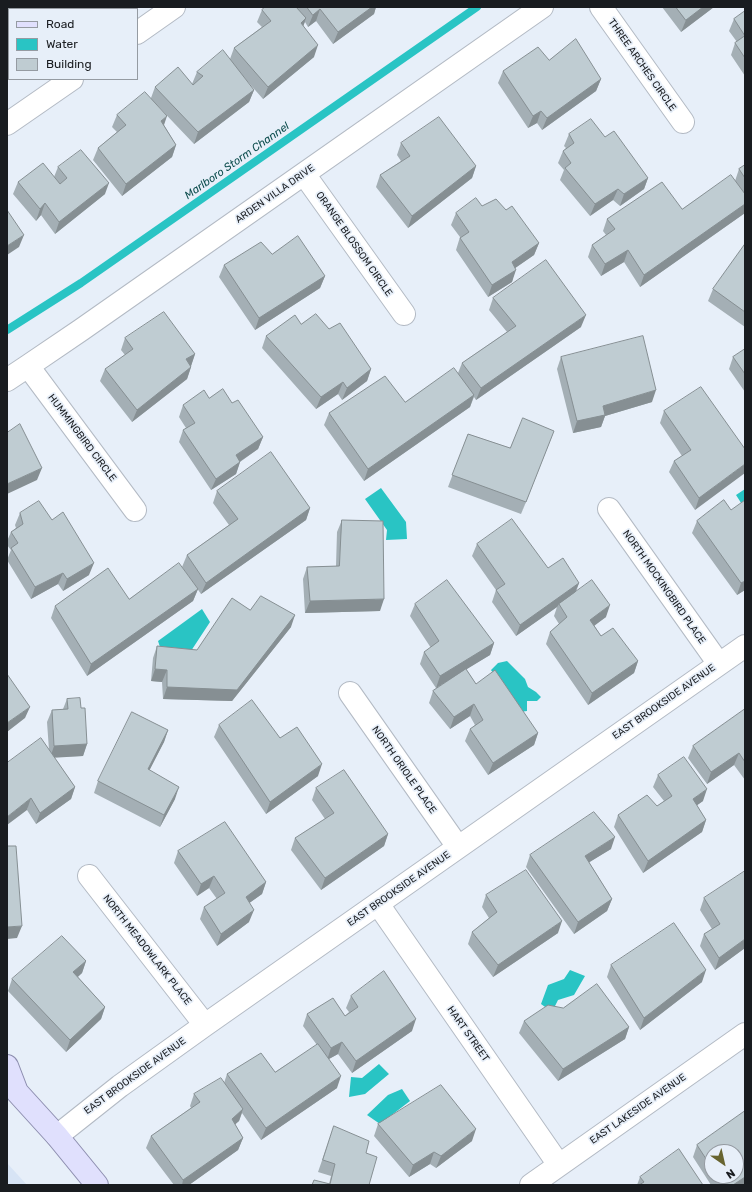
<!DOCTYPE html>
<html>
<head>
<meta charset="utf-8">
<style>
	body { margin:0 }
	#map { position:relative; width:752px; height:1192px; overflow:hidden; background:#e7eff9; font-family:Rubik,sans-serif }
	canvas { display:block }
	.frame { position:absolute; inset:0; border:8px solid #191c20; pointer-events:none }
	.legend { position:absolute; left:8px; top:8px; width:130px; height:72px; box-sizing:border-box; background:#e7eff9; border:1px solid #959ba2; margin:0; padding:5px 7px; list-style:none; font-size:12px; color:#191c20 }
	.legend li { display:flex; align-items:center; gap:8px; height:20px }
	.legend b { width:20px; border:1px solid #959ba2 }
	.north { position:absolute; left:704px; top:1144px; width:40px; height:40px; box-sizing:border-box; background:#e7eff9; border:1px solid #959ba2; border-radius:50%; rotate:146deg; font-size:11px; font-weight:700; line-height:16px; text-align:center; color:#191c20 }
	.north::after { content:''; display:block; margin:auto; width:14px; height:18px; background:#676430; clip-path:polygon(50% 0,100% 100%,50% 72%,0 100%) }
</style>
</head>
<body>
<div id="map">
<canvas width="752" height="1192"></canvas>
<div class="frame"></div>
<ul class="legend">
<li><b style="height:5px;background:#e0e0fd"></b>Road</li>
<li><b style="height:11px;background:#29c4c4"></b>Water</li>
<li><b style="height:11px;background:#bfccd2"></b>Building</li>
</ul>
<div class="north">N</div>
</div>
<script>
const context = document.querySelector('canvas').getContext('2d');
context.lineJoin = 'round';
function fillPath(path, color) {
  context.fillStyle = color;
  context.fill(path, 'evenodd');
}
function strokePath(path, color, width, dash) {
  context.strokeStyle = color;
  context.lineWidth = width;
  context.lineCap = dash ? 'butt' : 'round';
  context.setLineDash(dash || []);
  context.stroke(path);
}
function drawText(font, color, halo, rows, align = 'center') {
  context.font = font + ' Rubik,sans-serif';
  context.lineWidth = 3.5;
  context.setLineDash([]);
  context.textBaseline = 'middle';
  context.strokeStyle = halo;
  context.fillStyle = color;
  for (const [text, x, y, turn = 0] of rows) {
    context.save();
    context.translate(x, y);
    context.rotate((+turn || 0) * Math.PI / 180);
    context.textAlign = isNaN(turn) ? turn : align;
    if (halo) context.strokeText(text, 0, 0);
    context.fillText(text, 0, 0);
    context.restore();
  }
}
const built = new Path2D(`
	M7,1163L27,1185H7Z`);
const water = new Path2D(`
	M381,488L406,522L407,539L386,540L387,530L365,499Z
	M745,489V509L736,495Z
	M202,609L210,622L191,651L160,647L158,641Z
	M507,661L525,679L528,687L536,692L541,697L537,701H527V711L520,712L502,687L491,670L498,663Z
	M570,970L585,976L574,995L558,1000L552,1012L541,1004L548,985L564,979Z
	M379,1064L389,1074L365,1094L349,1097L351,1077L362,1078Z
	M402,1089L410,1101L380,1124L367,1115L388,1095Z`);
const stream = new Path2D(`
	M7,330L81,283L477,7`);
const minor = new Path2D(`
	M601,7L683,122
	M137,33L174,7
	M7,38L9,40
	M7,124L72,79
	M304,174L404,314
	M28,366L135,510
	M7,380L28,366L81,330L542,7
	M609,509L719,664
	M350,693L458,847
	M89,876L205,1025
	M378,904L559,1165
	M57,1136L120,1086L205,1025L745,646
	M531,1185L745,1034`);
const major = new Path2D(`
	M7,1066L17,1092L57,1136L97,1185`);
const wall = new Path2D(`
	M265,7H376L374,14L333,44L316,21L308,27L305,22L303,26L314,57L263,99L241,74L254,90L249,102L194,144L154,102L164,125L176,145L172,157L122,196L93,160L98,148L117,132L112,127L117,115L151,98L155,87L192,84L197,72L230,59L234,48L262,27L257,22L262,10Z
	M662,7H714L681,32Z
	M745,11V76L731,55L735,43L737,42L729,31L734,19Z
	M549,60L601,79L596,91L542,130L537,123L528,128L498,83L503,71Z
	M569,134L605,137L648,178L644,189L620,206L613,200L590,216L560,180L564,170L558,163L563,151L566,148L564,146Z
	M401,143L476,166L472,178L408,228L376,187L380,175L401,161L397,155Z
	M745,165V213L640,287L624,262L601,276L588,257L592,245L606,235L603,231L607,219L682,209L735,181L739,169Z
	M58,167L105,194L55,234L41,215L36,221L13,194L18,182L54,177Z
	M482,206L506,210L539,243L534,255L515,268L512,282L488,297L456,250L460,237L451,225L456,213Z
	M745,244V327L708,301L713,289Z
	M272,254L325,276L320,288L255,330L219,277L224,265Z
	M493,298L581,327L476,400L474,397L470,407L364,481L324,425L329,413L405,402L458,373L462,363L507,332L489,310Z
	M301,324L329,329L371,369L367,381L342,400L338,394L316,409L262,348L266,336Z
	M125,338L195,354L191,366V367L187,379L132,422L100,381L105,369L125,355L121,350Z
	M745,349V392L729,369L733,357Z
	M561,357L652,402L605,416L601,427L573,433L557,369Z
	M209,398L232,403L263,437L258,449L240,462L236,474L211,490L179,442L183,430L186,428L179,417L183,405Z
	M664,411L745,449L695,510L669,472L674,461L682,456L660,423Z
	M468,434L510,448L549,443L521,514L448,487Z
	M217,491L310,508L306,520L201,594L182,567L187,555L229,525L213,503Z
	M724,500L745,590L737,595L692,533L697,521Z
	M20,513L89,575L63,591L58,584L31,599L7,560L11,550L7,545V541L11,532L16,528L15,525Z
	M342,520L380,611L305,613L303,579L307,567L336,566L337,532Z
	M477,544L548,568L579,583L576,592L606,617L594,625L601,636L638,661L634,673L588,705L546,644L550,632L559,624L554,616L557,607L516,636L492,602L496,590L472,556Z
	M198,589L193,601L87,676L51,618L55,606L129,599Z
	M415,604L494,643L490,655L466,669L476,684L538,733L534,745L488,775L465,741L470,729L475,725L470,716L450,729L429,703L433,691L464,670L436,688L420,664L424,652L431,648L410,616Z
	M250,610L291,627L232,701L163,699L162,682L151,681L153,658L157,646L197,650Z
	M67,699L81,708L87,744L83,756L54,757L75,787L71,799L36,824L27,810L41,738L49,750L47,722L52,710L63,709Z
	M745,709V780L734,765L707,784L688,758L693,746Z
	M219,725L280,738L318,776L266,814L214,737Z
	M168,730L164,742L149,770L175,799L160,827L94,793L98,781Z
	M658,775L703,801L697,805L706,820L702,832L643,873L614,827L618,815L657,806L664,801L653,787Z
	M316,788L388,834L384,846L321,890L291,850L295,838L325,819L312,800Z
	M611,849L589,862L612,899L607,911L574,934L526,867L530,855Z
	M178,851L266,882L262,894L249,903V922L217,946L200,919L204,907L217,899L209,888L197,896L174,863Z
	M486,895L558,933L493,977L468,944L472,932L489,918L482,907Z
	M704,898L745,948L715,970L700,946L704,934L712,929L700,910Z
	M86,961L82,973L78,977L105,1007L101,1019L66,1052L8,991L12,979Z
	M611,965L702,982L640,1030L607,977Z
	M351,996L412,1031L352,1073L338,1054L329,1059L337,1088L261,1140L242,1113L239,1121L235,1124L243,1138L238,1150L189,1185H174L146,1148L151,1136L191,1108L190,1106L194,1094L224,1083L227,1074L275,1072L317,1045L303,1026L307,1014L345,1016L349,1012L346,1008Z
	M524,1021L629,1027L625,1039L558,1081L519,1033Z
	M745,1111V1185H711L693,1157L697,1145ZM712,1152H736V1176H712Z
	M378,1124L472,1141L436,1168L430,1164L409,1177L374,1136Z
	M334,1126L366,1153L369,1185L329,1184L331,1176L318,1172Z
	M640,1177L703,1185H637Z`);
const shadedWall = new Path2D(`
	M372,7H376L374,14L333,44L338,32Z
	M703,7H714L681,32L686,20Z
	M320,9L316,21L308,27L313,15Z
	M306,18L302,30L301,23Z
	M318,45L314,57L263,99L268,87Z
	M601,79L596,91L542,130L547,118Z
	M254,90L249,102L194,144L198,132Z
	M541,111L537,123L528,128L533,116Z
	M167,116L163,128L161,121Z
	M176,145L172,157L122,196L126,184Z
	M476,166L472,178L408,228L412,216Z
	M648,178L644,189L620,206L624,194Z
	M109,183L105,194L55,234L59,222Z
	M618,189L613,200L590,216L595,204Z
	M45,203L41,215L36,221L40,209Z
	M745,204V213L640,287L644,275Z
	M24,235L19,247L7,255V246Z
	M539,243L534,255L508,273L512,262Z
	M628,250L624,262L601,276L605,264Z
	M516,270L512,282L488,297L492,285Z
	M325,276L320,288L255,330L259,318Z
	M586,315L581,327L476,400L481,388Z
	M195,354L191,366L182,371L186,359Z
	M191,367L187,379L132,422L137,410Z
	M371,369L367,381L342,400L347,388Z
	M343,382L338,394L316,409L321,397Z
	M656,390L652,402L605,416L601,427L573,433L577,421L603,406Z
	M474,395L470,407L364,481L368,469Z
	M554,431L549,443L521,514L526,502Z
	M263,437L258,449L232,467L236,455Z
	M240,462L236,474L211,490L216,479Z
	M745,464V473L695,510L699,498Z
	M42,468L37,480L7,494V484Z
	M310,508L306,520L201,594L206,583Z
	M94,563L89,575L63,591L67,579Z
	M63,573L58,584L31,599L35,587Z
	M745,581V590L737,595L741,583Z
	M579,583L574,595L559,604L557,607L516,636L520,625Z
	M198,589L193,601L87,676L91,664Z
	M384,599L380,611L305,613L310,601Z
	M610,605L606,617L586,632L590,620Z
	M295,615L291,627L232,701L163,699L167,687Z
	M494,643L490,655L436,688L440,676Z
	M638,661L634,673L588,705L592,693Z
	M155,669L167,670L162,682L151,681Z
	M474,704L470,716L450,729L454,717Z
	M30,707L25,718L7,732V723Z
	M168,730L164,742L144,781L148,769Z
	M538,733L534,745L488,775L493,763Z
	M87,744L83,756L50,758L54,746Z
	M739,753L734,765L707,784L711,772Z
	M322,764L318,776L266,814L270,802Z
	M75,787L71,799L36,824L40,813Z
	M179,787L175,799L160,827L164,815Z
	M707,789L703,801L689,811L693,799Z
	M31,798L27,810L7,825V817Z
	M706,820L702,832L643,873L648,861Z
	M388,834L384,846L321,890L325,878Z
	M615,837L611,849L580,868L585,856Z
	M214,876L209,888L197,896L201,884Z
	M266,882L262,894L241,909L246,897Z
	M612,899L607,911L574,934L578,922Z
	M254,910L249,922L217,946L221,934Z
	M562,921L558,933L493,977L498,965Z
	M22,926L17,938L7,939V927Z
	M745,939V948L715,970L719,958Z
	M86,961L82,973L69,984L73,972Z
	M706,970L702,982L640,1030L644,1018Z
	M105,1007L101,1019L66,1052L70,1040Z
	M416,1019L412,1031L352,1073L356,1061Z
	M629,1027L625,1039L558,1081L563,1069Z
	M342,1042L338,1054L327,1060L331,1048Z
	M341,1076L337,1088L261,1140L266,1128Z
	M243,1109L239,1121L228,1131L232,1119Z
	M476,1129L472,1141L436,1168L441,1156Z
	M243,1138L238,1150L189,1185H182L183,1180Z
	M434,1152L430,1164L409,1177L413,1165Z
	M745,1177V1185H733Z`);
const building = new Path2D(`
	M265,7H296L306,18L301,23L318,45L268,87L234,48L271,21L262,10Z
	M307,7H372L338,32L320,9L313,15Z
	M676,7H703L686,20Z
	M745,11V36L734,19Z
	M745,36V58L735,43Z
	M576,39L601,79L547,118L541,111L533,116L503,71L538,47L549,60Z
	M223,50L254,90L198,132L155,87L178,67L193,85L203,76L197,72Z
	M145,92L167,116L161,121L176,145L126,184L98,148L126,125L117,115Z
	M439,117L476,166L412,216L380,175L410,156L401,143Z
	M591,119L605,137L614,131L648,178L624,194L618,189L595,204L565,168L571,163L563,151L574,143L569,134Z
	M81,150L109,183L59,222L45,203L40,209L18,182L43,163L60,184L67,178L58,167Z
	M745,165V178L739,169Z
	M731,175L745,194V204L644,275L628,250L605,264L592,245L615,229L607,219L662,182L682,209Z
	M476,198L482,206L496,199L506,210L512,206L539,243L512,262L516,270L492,285L460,238L469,232L456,213Z
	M7,210L24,235L7,246Z
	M298,236L325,276L259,318L224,265L261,242L272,254Z
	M745,244V312L713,289Z
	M546,260L586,315L481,388L462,363L516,326L493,298Z
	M164,312L195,354L186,359L191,367L137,410L105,369L133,349L125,338Z
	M316,314L329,329L340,323L371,369L347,388L343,382L321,397L266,336L295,315L301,324Z
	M643,336L656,390L603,406L605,415L577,421L561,357Z
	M745,349V374L733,357Z
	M454,368L474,395L368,469L329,413L385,376L405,402Z
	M701,387L745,449V464L699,498L674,461L691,450L664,411Z
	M223,389L232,403L238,400L263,437L236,455L240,462L216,479L183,430L195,423L183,405L204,390L209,398Z
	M523,418L554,431L526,502L452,475L468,434L510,448Z
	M20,424L42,468L7,484V433Z
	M271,452L310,508L206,583L187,555L238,519L217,491Z
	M724,500L731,510L745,500V581L741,583L697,521Z
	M39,501L52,520L63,512L94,563L67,579L63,573L35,587L11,548L18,543L11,532L23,524L20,513Z
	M512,519L548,568L563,558L579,583L520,625L496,590L505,584L477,544Z
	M342,520L383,521L384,599L310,601L307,567L339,566Z
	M179,563L198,589L91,664L55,606L108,568L129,599Z
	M447,580L494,643L440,676L424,652L439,641L415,604Z
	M592,580L610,605L590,620L601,636L613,628L638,661L592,693L550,632L567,617L559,604Z
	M261,596L295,615L237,690L167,687V670L155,669L157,646L197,650L232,598L250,610Z
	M466,669L476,684L495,670L538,733L493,763L470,729L483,720L474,704L454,717L433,691Z
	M7,674L30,707L7,723Z
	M80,698L81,708H85L87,744L54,746L52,710L68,709L67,699Z
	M252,700L280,738L297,727L322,764L270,802L219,725Z
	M745,709V762L739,753L711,772L693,746Z
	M132,712L168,730L148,769L179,787L164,815L98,781Z
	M41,738L75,787L40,813L31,798L7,817V763Z
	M684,757L707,789L693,799L706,820L648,861L618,815L647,795L657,806L672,796L658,775Z
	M344,770L388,834L325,878L295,838L334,813L316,788Z
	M594,812L615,837L585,856L612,899L578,922L530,855Z
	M225,822L266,882L246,897L254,910L221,934L204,907L225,893L214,876L201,884L178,851Z
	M7,846H16L22,926L7,927Z
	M526,870L562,921L498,965L472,932L497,912L486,895Z
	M745,871V939L719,958L704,934L720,924L704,898Z
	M674,923L706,970L644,1018L611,965Z
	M62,936L86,961L73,972L105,1007L70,1040L12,979Z
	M384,971L416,1019L356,1061L342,1042L331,1048L307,1014L333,998L345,1016L358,1007L351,996Z
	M597,984L629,1027L563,1069L524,1021L548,1005L563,1008Z
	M318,1044L341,1076L266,1128L227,1074L261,1053L275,1072Z
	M221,1078L243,1109L232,1119L243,1138L183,1180L151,1136L200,1102L194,1094Z
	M441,1085L476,1129L441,1156L434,1152L413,1165L378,1124Z
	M745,1111V1177L733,1185H723L717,1176H736V1152H712V1168L697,1145Z
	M334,1126L369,1141L366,1153L377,1157L369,1185H312L314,1180L330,1184L335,1164L323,1160Z
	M679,1149L703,1185H639L644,1182L640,1177Z`);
const streetNames = [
	["THREE ARCHES CIRCLE",642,65,55],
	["ARDEN VILLA DRIVE",275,194,-35],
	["ORANGE BLOSSOM CIRCLE",354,244,55],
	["HUMMINGBIRD CIRCLE",82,438,53],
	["NORTH MOCKINGBIRD PLACE",664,587,55],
	["EAST BROOKSIDE AVENUE",664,702,-35],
	["NORTH ORIOLE PLACE",404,770,55],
	["EAST BROOKSIDE AVENUE",399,889,-35],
	["NORTH MEADOWLARK PLACE",147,950,52],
	["HART STREET",468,1034,55],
	["EAST BROOKSIDE AVENUE",135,1076,-36],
	["EAST LAKESIDE AVENUE",638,1109,-35]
];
const waterNames = [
	["Marlboro Storm Channel",237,161,-35]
];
fillPath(built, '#d7e4f5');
fillPath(water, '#29c4c4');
strokePath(stream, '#29c4c4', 8);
strokePath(minor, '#b3bac4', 24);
strokePath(major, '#8d8eaf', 24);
strokePath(minor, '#fff', 22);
strokePath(major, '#e0e0fd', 22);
fillPath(wall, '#a4afb5');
fillPath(shadedWall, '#868f93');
fillPath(building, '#bfccd2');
strokePath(building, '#868f93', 1);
drawText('10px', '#191c20', '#e7eff9', streetNames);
drawText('italic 11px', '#0a4b4b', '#e7eff9', waterNames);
</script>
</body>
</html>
